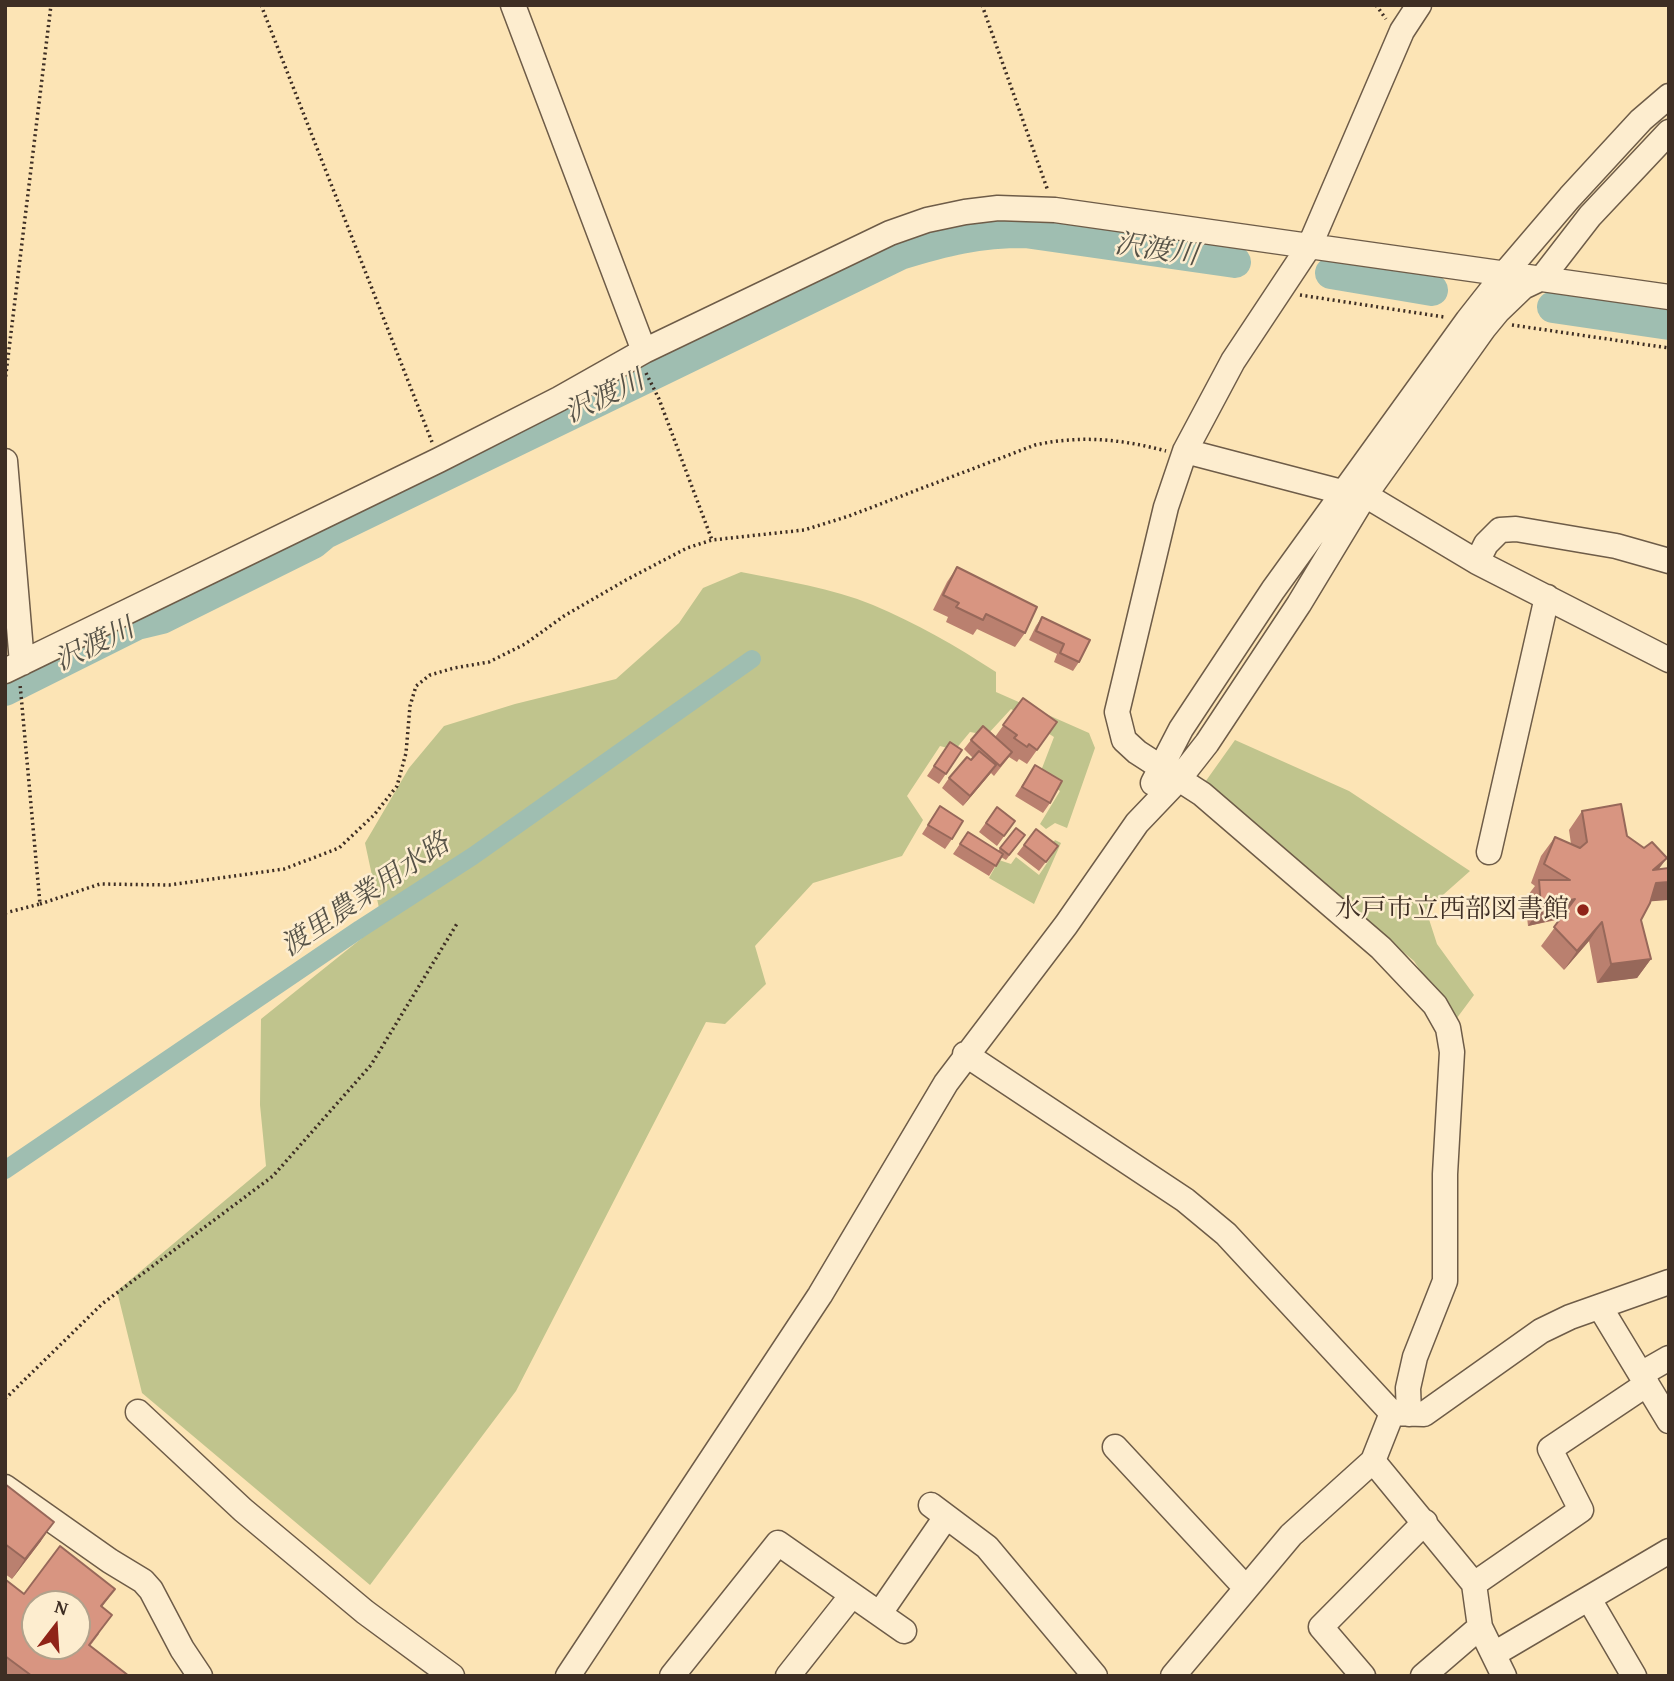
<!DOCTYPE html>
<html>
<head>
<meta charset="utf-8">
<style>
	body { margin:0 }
	#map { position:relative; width:1674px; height:1681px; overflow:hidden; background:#fce4b5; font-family:"Gentium Book Plus",serif }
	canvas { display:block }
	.frame { position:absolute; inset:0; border:7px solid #3e2e24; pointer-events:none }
	.north { position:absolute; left:21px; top:1590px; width:70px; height:70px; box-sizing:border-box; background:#fdedcf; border:2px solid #b1a18b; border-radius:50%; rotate:17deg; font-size:19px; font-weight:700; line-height:28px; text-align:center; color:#3e2e24 }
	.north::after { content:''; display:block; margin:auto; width:24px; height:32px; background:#8f2418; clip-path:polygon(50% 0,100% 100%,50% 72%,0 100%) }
</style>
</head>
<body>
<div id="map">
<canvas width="1674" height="1681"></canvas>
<div class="frame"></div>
<div class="north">N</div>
</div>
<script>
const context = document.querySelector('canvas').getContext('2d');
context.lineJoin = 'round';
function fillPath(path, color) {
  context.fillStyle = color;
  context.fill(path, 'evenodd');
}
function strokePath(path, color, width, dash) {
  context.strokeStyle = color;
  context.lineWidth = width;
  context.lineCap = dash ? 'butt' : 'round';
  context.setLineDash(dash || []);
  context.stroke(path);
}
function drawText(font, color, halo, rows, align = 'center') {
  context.font = font + ' "Gentium Book Plus","Noto Serif JP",serif';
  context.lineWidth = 5;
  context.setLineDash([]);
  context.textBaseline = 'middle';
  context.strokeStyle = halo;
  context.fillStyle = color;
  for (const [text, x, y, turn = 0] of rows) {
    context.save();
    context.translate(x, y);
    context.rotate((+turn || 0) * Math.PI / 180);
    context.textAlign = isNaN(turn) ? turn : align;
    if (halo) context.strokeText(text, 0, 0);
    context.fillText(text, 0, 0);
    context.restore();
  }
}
const green = new Path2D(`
	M741,572C785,581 832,588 873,605C916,623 956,646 996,672V692L1089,733L1095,748L1067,828L1055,823L1046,829L1040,824L1060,791L1039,776L1054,737L1011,709L987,735L970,732L955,750L940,746L907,796L923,820L902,856L813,883L755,946L766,984L725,1024L706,1022L516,1391L370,1585L142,1393L117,1291L266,1166L260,1105L261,1019L382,922L365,843L409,768L444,726L515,704L616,679L679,623L703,588Z
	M1235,740L1349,791L1470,871L1426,910L1437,944L1474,995L1454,1022L1414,961L1203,785Z
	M1055,840L1061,843L1034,904L989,878L999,860L1011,864L1016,857L1039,875L1053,854L1052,844Z`);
const canal = new Path2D(`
	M5,1170L360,929L473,856L752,659`);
const river = new Path2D(`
	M1331,273L1432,290
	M1553,307L1669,324
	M5,690L137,624L162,618L313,543L325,533L900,254C945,240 978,232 1025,232L1235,262`);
const path = new Path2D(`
	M261,5L432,442
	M982,5L1048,191
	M1376,5L1386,19
	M1300,295L1444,317
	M1512,325L1669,348
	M646,373L659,399L712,540
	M5,382L51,5
	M40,904L100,884L169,885L284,869L339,848L374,815L397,786L406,753L410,706L416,686L430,675L454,668L489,662L525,644L564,616L626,580L687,548L712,540L804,530L849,516L1035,445C1080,435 1121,439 1166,451
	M5,913L40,904L20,684
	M5,1399L102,1304L273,1176L371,1065L458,922`);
const minor = new Path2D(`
	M513,5L644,351
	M1185,451L1342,492
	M5,461L22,663
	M1365,495L1477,562L1669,660
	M1477,562L1486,544L1500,530L1516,529L1616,546L1669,561
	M5,671L439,460L559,399L644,351L890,233L927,220L965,212L998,208L1055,210L1669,297
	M1153,783L1181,729L1273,590L1468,320L1505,273L1570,197L1641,120L1669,96
	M1489,852L1547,597
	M965,1054L1185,1200L1226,1234L1392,1413L1424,1414L1541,1331L1570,1317L1669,1282
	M1600,1307L1669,1421
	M1641,1374L1669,1358
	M138,1412L243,1510L365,1612L452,1676
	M1409,1414L1408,1388L1415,1357L1445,1281V1174L1452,1052L1448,1028L1435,1005L1381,948L1202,794L1137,752L1124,740L1117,712L1166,507L1185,451L1233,361L1310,245L1402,31L1419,5
	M1115,1447L1245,1587
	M1373,1461L1474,1584L1480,1627L1504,1676
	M5,1487L110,1561L143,1581L151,1590L182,1649L200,1676
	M931,1505L987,1547L1095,1676
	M1474,1584L1581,1510L1550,1449L1647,1384
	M1589,1599L1634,1676
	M880,1613L946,1517
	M1494,1654L1669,1551
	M568,1676L820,1295L946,1083L1066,925L1137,823L1178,780L1207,743L1299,604L1365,495L1484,328L1498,311L1523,287L1542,278L1590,216L1669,132
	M672,1676L778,1543L904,1631
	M788,1676L852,1595
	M1173,1676L1291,1535L1373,1461L1392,1413
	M1363,1676L1321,1627L1425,1522
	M1423,1676L1480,1627`);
const wall = new Path2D(`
	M957,567L1025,633L1015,647L977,629L973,635L946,622L948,617L933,610L947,582Z
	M1042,617L1079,662L1073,671L1054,662L1057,654L1029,640L1036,626Z
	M1023,698L1057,722L1027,764L1019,759L1017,762L1009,757L994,776L991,773L963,806L942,788L949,778L973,758L964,749L971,740L995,737Z
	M950,742L962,750L939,784L927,776Z
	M1035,765L1050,803L1043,813L1015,796Z
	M940,806L952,839L945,849L922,834Z
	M997,807L1015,821L997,846L979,832Z
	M1582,811L1627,836L1659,869L1651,901L1641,920L1651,959L1637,978L1597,983L1589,941L1564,970L1541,946L1561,919L1528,926L1525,899L1535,886L1531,883L1541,856L1555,837L1571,844L1569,830Z
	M1016,828L1025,835L1006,860L1001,857L989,876L953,854L968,832L998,851Z
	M1036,829L1058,846L1039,871L1017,854Z
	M5,1484L41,1541L12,1579L5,1574Z
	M5,1581L24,1594L115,1589L102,1607L99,1634L90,1646L129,1676H5Z`);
const shadedWall = new Path2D(`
	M996,765L989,775L963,806L970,796Z
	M1667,858L1653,877V870Z
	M1669,882V900L1642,902L1656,883Z
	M1575,899L1562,918L1528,926L1541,907Z
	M1602,922L1589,941L1564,970L1577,951Z
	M1651,959L1637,978L1597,983L1611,964Z
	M54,1522L41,1541L12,1579L25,1559Z`);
const building = new Path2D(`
	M957,567L1037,607L1025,633L986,614L983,620L956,607L959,603L943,595Z
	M1042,617L1090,640L1079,662L1060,653L1064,644L1036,631Z
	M1023,698L1057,722L1037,750L1029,744L1027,747L1014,738L1017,735L1003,725Z
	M983,726L1012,752L1000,766L971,740Z
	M950,742L962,750L946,774L934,766Z
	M979,751L996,765L970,796L949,778L967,757L971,760Z
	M1035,765L1062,781L1050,803L1022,787Z
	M1621,804L1627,836L1644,848L1652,842L1667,858L1653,870L1669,868V882L1656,883L1650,903L1641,920L1651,959L1611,964L1602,922L1577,951L1554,927L1575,899L1541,907L1539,880H1570L1544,864L1555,837L1580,848L1587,842L1582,811Z
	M940,806L963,821L952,839L928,825Z
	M997,807L1015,821L1004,836L986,823Z
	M1016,828L1025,835L1009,855L1000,848Z
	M1036,829L1058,846L1046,862L1024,845Z
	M968,832L1003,854L996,866L960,844Z
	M5,1484L54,1522L25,1559L5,1544Z
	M60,1546L115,1589L101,1606L112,1615L89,1645L129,1676H32L5,1656V1581L6,1580L24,1594ZM35,1604H77V1646H35Z`);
const markers = [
	[1583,910,7,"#8f2418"]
];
const poiNames = [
	["水戸市立西部図書館",1569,910]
];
const waterNames = [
	["沢渡川",1156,251,8],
	["沢渡川",605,398,-26],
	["沢渡川",95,646,-26],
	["渡里農業用水路",366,896,-34]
];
fillPath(green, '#c0c48d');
strokePath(canal, '#9fbeb1', 18);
strokePath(river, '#9fbeb1', 32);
strokePath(minor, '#6e5c48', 27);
strokePath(path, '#3e2e24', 3.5, [2, 3.5]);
strokePath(minor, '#fdedcf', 24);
fillPath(wall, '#ba806f');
fillPath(shadedWall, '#97685a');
fillPath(building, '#d89581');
strokePath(building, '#97685a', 2);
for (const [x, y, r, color] of markers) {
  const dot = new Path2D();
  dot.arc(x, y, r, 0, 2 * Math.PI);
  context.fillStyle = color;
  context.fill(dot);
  strokePath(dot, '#fdedcf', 2.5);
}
drawText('26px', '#3e2e24', '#fdedcf', poiNames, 'right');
drawText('italic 28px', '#565247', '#fdedcf', waterNames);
</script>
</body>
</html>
